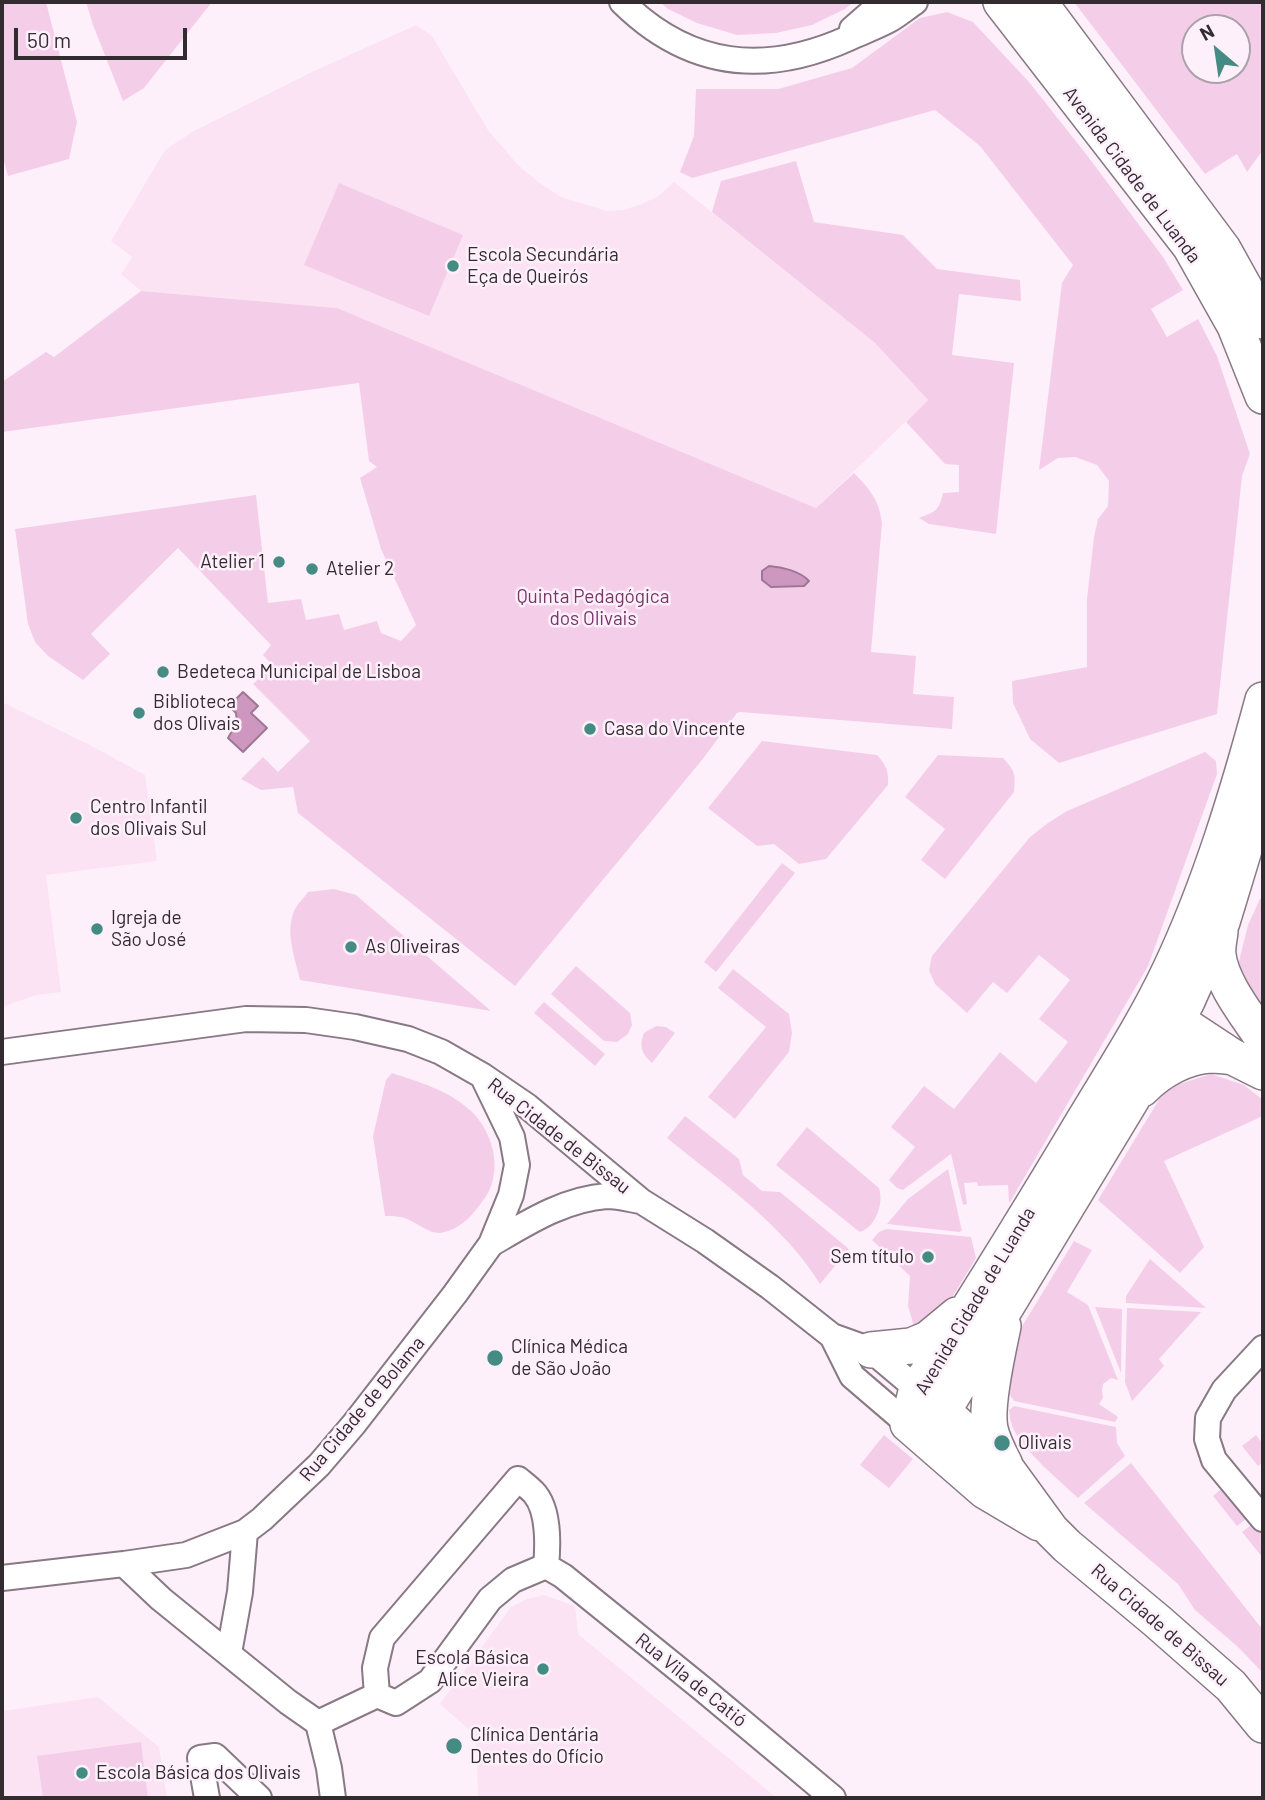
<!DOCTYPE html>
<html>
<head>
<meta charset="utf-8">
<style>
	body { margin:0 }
	#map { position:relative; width:1265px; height:1800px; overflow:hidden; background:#fef0fa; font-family:Barlow,sans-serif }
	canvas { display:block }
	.frame { position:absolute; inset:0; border:4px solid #322b30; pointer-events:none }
	.north { position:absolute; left:1181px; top:14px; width:70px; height:70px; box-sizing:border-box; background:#fef0fa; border:2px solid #aca1a9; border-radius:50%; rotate:331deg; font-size:19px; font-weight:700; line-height:28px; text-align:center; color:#322b30 }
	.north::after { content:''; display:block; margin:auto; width:24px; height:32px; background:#448b83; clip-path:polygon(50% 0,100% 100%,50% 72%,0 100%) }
	.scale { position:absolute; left:14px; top:28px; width:173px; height:32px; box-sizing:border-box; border:4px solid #322b30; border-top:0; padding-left:9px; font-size:21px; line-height:24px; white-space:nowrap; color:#322b30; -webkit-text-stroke:5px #fef0fa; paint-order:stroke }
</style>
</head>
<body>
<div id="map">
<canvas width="1265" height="1800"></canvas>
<div class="frame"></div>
<div class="north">N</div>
<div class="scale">50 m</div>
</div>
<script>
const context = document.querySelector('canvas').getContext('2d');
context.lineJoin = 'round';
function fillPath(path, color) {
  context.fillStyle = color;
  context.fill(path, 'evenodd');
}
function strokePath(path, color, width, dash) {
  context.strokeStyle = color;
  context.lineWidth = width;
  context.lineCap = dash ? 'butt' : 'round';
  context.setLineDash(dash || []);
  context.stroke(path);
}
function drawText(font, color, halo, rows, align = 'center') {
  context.font = font + ' Barlow,sans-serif';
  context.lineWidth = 5;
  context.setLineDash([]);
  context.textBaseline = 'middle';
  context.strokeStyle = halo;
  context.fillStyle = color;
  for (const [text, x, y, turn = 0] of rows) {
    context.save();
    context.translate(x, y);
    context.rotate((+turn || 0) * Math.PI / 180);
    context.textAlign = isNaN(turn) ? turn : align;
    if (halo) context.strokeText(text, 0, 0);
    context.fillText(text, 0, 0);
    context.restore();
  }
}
const built = new Path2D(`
	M416,25L432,36L488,130L517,164L537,181L561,197L607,211L623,210L639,205L657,197L674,182L875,343L928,400L816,508L337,308L141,291L121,274L132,257L111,241L165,150L192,132L312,72Z
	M2,702L88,744L145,775L157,861L46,875L61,992L36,995L2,1007Z
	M544,1595L575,1606L578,1634L777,1798H478L476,1736L440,1704L511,1607L527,1599Z
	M98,1697L159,1747L167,1798H2V1711Z`);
const green = new Path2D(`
	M2,2H46L77,122L69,159L8,176L2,154Z
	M86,2H212L144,88L123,101L93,25Z
	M660,2H854L845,9L812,25L776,33L737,35L697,23L668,9Z
	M1074,2H1263V150L1247,172L1237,154L1205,174ZM1237,28V70H1195V28Z
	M947,12L973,22L1029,82L1086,154L1163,257L1183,290L1151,309L1167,337L1198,319L1217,356L1250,454L1242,476L1217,714L1059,763L1030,739L1013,703L1012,681L1087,667V599L1094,537L1098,519L1108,506L1109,481L1097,465L1075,457L1058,458L1039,470L1062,283L1073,265L980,146L935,110L692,178L680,172L694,136L696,89H778L852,68L920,18Z
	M796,161L814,222L903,235L937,269L1020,280L1021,301L959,294L952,355L1014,363L996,534L929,524L919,518C936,511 939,511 943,493L959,492V465L945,464L906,422L928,400L875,343L712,212L721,181Z
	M339,183L463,235L429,316L304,265Z
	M141,291L337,308L816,508L854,473C870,490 879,499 882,523L871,652L916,656L913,694L954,697L952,729L740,712L737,713L702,760L515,986L298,813L293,787L261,790L241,779L263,757L278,772L310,741L253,684L273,666L263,655L271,645L178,548L91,634L110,654L83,680L48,656L35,642L28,624L15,529L256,495L268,603L301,599L306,620L339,614L344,630L377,621L381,633L401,641L416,625L381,549L360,478L377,467L369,461L359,383L2,432V382L46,352L54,357Z
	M762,741L877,755C886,765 889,771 888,785L826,859L799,864L774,844L757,846L708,808Z
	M1205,752L1216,761L1217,774L1148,966L1010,1202H1009L1008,1185L978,1186L977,1182L964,1183L967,1204L963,1205L951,1154L903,1190L897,1188L889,1180L915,1147L891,1127L924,1086L954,1109L1000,1052L1036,1083L1068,1042L1039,1019L1070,980L1039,955L1007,993L993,982L967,1013L935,984L929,970L932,956L1030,837L1048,823L1067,811Z
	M938,755L1003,758C1015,771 1016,774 1014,792L945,879L921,860L945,829L905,797Z
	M782,863L795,873L716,972L704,962Z
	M334,889L356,895L491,1011L300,980C295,958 285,933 294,911C297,904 304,898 308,892Z
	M1263,898V1017L1237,969L1248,925L1260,899Z
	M576,966L630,1013L632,1025L628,1034L617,1042L604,1041L551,994Z
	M733,969L789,1014L792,1033L789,1052L735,1119L708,1097L766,1027L718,988Z
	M544,1002L605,1054L595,1066L534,1013Z
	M656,1026L666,1027L675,1033L652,1063C641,1053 639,1046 644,1033Z
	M392,1073C419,1082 448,1090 470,1110C489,1127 500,1158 492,1183C489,1194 482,1202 475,1211C468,1220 457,1229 445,1232C432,1236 422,1226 411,1221C403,1216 394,1216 385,1216L373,1136L386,1080Z
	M1211,1074L1244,1085L1263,1100V1116L1164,1161L1204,1247L1180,1273L1098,1200L1160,1098L1170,1087Z
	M685,1116L739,1159L743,1175L762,1191L780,1192L849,1249L820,1284C783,1224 721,1182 667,1138Z
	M807,1127L879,1188C884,1203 876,1227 860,1232L857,1230L776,1165Z
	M948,1169L962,1231L959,1232L887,1224L908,1199Z
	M886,1229L971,1237L976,1258L950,1301L915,1330L908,1306L910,1276L872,1240L879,1232Z
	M1074,1241L1092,1250L1067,1292L1088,1305L1118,1380L1111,1378L1103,1384L1102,1391L1103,1398L1099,1404L1118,1417L1115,1422L1014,1401L1010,1395L1015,1338Z
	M1150,1259L1206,1308L1126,1303V1296Z
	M1095,1307L1122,1309L1121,1373Z
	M1127,1308L1201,1312L1159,1359L1164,1366L1132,1401L1125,1382Z
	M1014,1406L1116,1427L1117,1443L1125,1456L1078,1498C1059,1480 1028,1455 1015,1432C1011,1425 1010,1418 1009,1410Z
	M884,1435L913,1459L889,1488L860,1465Z
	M1256,1435L1263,1444V1462L1258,1466L1242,1446Z
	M1131,1463L1263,1630V1673L1238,1647L1195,1610L1178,1584L1084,1503Z
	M1226,1485L1250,1516L1237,1526L1213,1496Z
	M1255,1522L1263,1532V1558L1242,1532Z
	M141,1742L148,1798H43L37,1756Z`);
const water = new Path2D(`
	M769,566C782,567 800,571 809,581L804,586L771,587L762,580V571Z
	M243,692L258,706L251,713L267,728L243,752L228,738L237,722L236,713L229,706Z`);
const minor = new Path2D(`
	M622,2C689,68 765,76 849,38C862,32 876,27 889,20C898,15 906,8 915,2
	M852,29L883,2
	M2,1052L246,1019L306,1020L355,1027L408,1039L441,1052L483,1076L527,1106L641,1201L705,1241L770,1287L832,1336L871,1350L928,1398
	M491,1244C527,1223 564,1199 607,1196C618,1196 629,1199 640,1201
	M832,1336L852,1376L908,1424
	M1263,1348L1224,1390L1208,1418L1207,1439L1214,1460L1263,1519
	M518,1479C524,1484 531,1489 535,1494C549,1511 548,1546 546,1566L513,1580L490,1599L430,1681L396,1703L377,1695L375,1668L382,1638Z
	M124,1564L161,1599L288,1702L318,1723L329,1768L333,1798
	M546,1566L563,1576L704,1690L833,1798
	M2,1578L124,1564L186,1555L245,1532L262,1519L319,1465L354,1424L455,1294L491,1244L511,1195L517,1165L512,1137L483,1077
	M229,1653L240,1592L245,1532
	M318,1723L377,1695
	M207,1798L200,1758L215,1756L259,1798`);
const secondary = new Path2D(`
	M1001,2L1190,246L1235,326L1263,396
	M1039,2L1223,249L1263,321
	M1220,932C1219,940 1217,947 1218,955C1221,983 1248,1016 1263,1039
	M1161,1004L1189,1028L1233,1057L1263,1072
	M1142,1089C1159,1071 1186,1056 1211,1055C1218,1055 1226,1056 1233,1057
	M1003,1326C998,1351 985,1405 990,1429C993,1442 999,1453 1005,1465
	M871,1350L911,1346L928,1339L957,1315
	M943,1411L1008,1471L1051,1530L1067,1546L1157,1621L1231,1686L1263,1725
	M908,1424L917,1388L930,1370C982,1288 1033,1206 1083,1122C1113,1072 1145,1023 1170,970C1210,886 1239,789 1263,700
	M908,1424L943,1411L1130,1102L1164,1045L1187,1001L1222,922L1263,787
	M908,1424L985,1491L1039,1523`);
const markers = [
	[453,266,7,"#448b83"],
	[279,562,7,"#448b83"],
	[312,569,7,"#448b83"],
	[163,672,7,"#448b83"],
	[139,713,7,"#448b83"],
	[590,729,7,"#448b83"],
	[76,818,7,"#448b83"],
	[97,929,7,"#448b83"],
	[351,947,7,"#448b83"],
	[928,1257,7,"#448b83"],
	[495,1358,9,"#448b83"],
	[1002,1443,9,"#448b83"],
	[543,1669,7,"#448b83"],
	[454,1746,9,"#448b83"],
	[82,1773,7,"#448b83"]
];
const streetNames = [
	["Avenida Cidade de Luanda",1132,175,53],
	["Rua Cidade de Bissau",559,1136,38],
	["Avenida Cidade de Luanda",975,1301,-59],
	["Rua Cidade de Bolama",362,1409,-50],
	["Rua Cidade de Bissau",1160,1625,41],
	["Rua Vila de Catió",691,1680,39]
];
const poiNames = [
	["Escola Secundária",467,255],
	["Eça de Queirós",467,277],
	["Atelier 1",265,562,"right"],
	["Atelier 2",326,569],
	["Bedeteca Municipal de Lisboa",177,672],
	["Biblioteca",153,702],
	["dos Olivais",153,724],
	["Casa do Vincente",604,729],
	["Centro Infantil",90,807],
	["dos Olivais Sul",90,829],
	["Igreja de",111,918],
	["São José",111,940],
	["As Oliveiras",365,947],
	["Sem título",914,1257,"right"],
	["Clínica Médica",511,1347],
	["de São João",511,1369],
	["Olivais",1018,1443],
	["Escola Básica",529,1658,"right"],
	["Alice Vieira",529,1680,"right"],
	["Clínica Dentária",470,1735],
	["Dentes do Ofício",470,1757],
	["Escola Básica dos Olivais",96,1773]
];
const parkNames = [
	["Quinta Pedagógica",593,597],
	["dos Olivais",593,619]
];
fillPath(built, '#fbe3f4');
fillPath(green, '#f4cee9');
fillPath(water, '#cd97bf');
strokePath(water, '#9e7794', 2);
strokePath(minor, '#887984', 28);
strokePath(secondary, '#887984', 38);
strokePath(minor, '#fff', 24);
strokePath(secondary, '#fff', 35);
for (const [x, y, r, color] of markers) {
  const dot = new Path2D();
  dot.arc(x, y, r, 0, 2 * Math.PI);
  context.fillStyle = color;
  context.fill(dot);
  strokePath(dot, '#fef0fa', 2.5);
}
drawText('19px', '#322b30', '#fef0fa', streetNames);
drawText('19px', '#322b30', '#fef0fa', poiNames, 'left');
drawText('19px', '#773668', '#fef0fa', parkNames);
</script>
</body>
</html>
